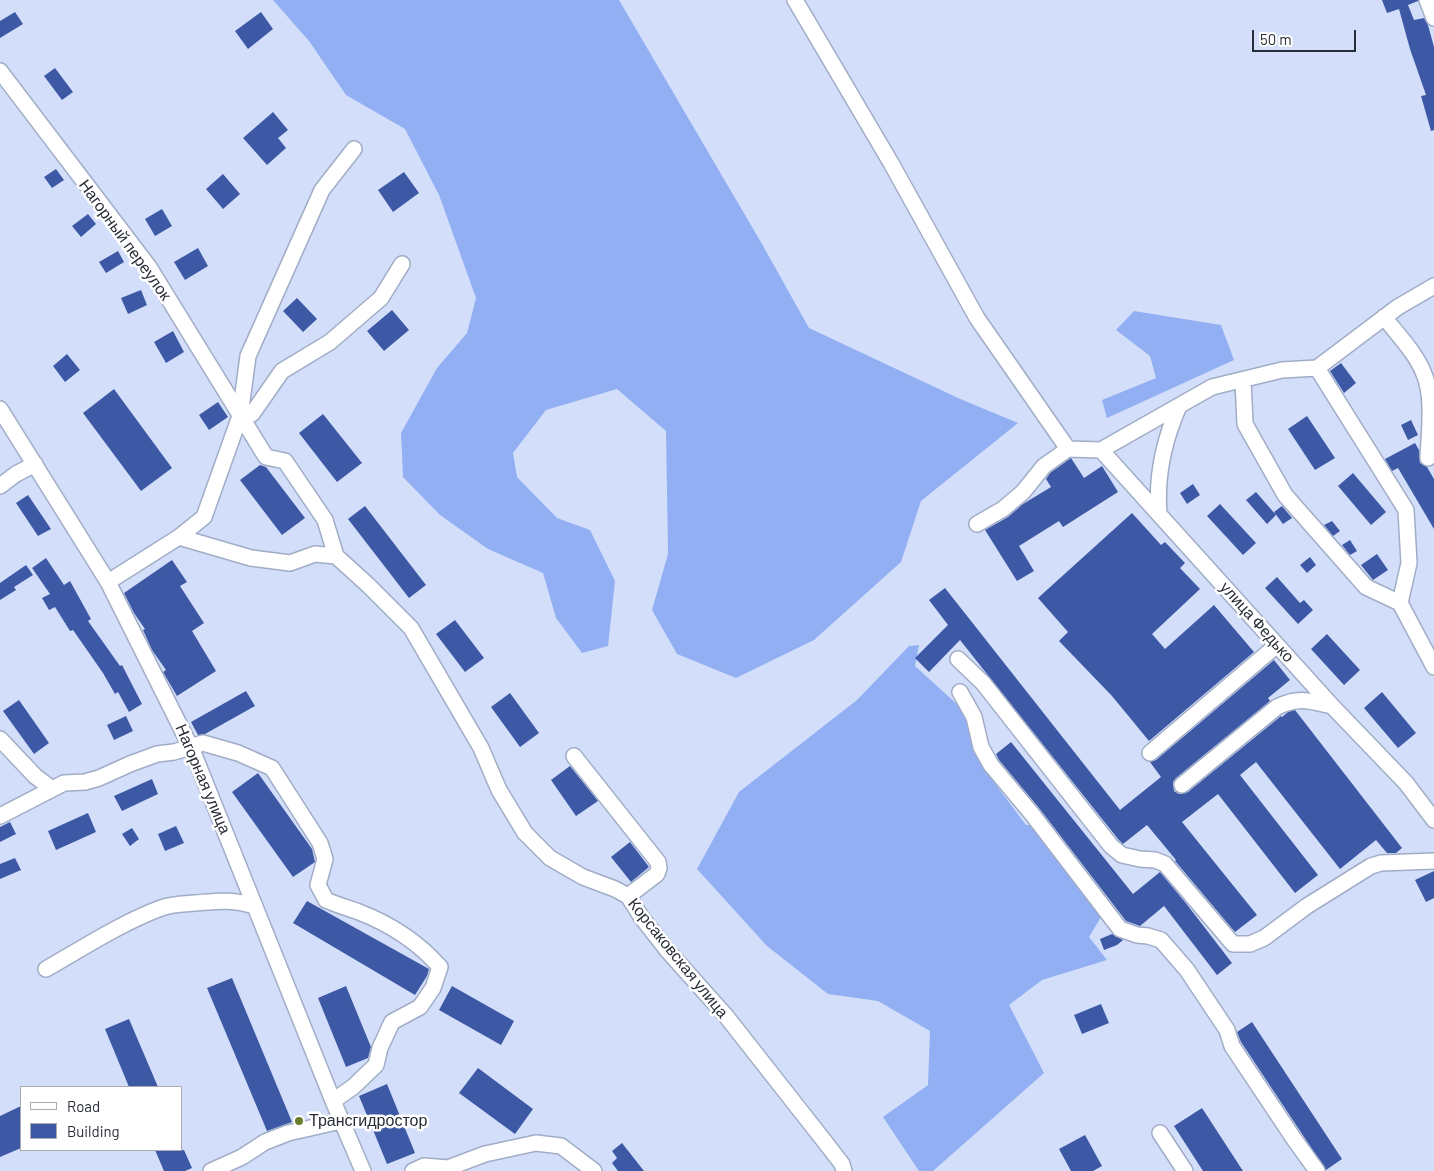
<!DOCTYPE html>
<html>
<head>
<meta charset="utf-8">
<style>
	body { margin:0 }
	#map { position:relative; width:1434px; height:1171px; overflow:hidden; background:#d3dffa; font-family:Barlow,sans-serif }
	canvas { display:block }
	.legend { position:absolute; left:20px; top:1086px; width:162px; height:65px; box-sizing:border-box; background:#fff; border:1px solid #a9abaf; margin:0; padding:6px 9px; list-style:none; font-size:15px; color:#292d37 }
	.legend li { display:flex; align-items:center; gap:10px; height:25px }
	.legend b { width:25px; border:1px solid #a9abaf }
	.scale { position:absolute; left:1252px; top:30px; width:104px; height:22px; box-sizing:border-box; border:2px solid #292d37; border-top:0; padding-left:6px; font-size:15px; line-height:18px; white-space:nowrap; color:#292d37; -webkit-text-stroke:4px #fff; paint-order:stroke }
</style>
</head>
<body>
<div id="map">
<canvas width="1434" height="1171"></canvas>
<ul class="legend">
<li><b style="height:6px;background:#fff"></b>Road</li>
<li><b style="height:14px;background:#3d58a5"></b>Building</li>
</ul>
<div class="scale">50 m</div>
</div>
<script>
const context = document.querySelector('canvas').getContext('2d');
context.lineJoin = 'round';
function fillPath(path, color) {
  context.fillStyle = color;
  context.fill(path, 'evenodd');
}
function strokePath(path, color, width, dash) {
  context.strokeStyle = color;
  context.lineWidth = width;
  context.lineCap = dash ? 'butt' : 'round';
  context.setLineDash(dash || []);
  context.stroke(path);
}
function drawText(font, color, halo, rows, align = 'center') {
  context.font = font + ' Barlow,sans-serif';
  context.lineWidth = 5;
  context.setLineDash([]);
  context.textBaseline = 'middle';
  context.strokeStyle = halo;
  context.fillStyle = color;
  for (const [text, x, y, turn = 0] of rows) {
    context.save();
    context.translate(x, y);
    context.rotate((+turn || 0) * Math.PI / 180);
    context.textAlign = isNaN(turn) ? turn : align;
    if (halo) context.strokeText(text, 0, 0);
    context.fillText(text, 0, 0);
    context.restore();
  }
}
const forest = new Path2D(`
	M273,0H619L762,244L809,328L958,398L1018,423L921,501L901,562L814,640L736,678L677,654L652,610L668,554L666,431L617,389L546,410L513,453L517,477L557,518L590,530L615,581L608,646L582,653L556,618L543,573L488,549L440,515L403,477L401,433L437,368L467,333L476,298L439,195L405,129L346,95L309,41Z
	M1134,311L1221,325L1234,360L1107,418L1102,400L1156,378L1150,356L1116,330Z
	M919,645L915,666L970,716L981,765L1026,825H1035L1101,917L1089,937L1107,960L1042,980L1009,1005L1044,1073L933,1171H919L883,1117L928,1085L930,1031L878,1001L828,994L767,946L697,869L739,792L857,700L909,646Z`);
const building = new Path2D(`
	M1382,0H1418V1L1408,5L1414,20L1424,18L1428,25L1434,47V130L1431,131L1421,96L1426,95L1410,49L1399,9L1387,13Z
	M15,12L23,24L0,38V21Z
	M261,12L273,29L248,49L235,31Z
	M55,68L73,92L62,100L44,76Z
	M273,112L288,130L278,138L286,148L267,165L243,138Z
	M56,169L64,180L52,188L44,177Z
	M404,172L419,193L393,212L378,190Z
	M223,174L240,194L223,209L206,189Z
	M162,209L172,226L155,236L145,219Z
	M88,214L96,224L81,237L72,226Z
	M198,248L208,266L185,280L174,262Z
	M118,251L124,262L106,273L99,262Z
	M141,290L147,305L128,314L121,298Z
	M297,298L317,319L303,332L283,311Z
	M392,310L409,330L384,351L367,331Z
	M173,331L184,352L166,363L154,342Z
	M67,354L80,370L65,382L53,366Z
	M1341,363L1356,383L1344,393L1330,371Z
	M114,389L172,468L141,491L83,413Z
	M218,402L228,417L209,430L199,415Z
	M323,414L362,463L337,482L299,433Z
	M1307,416L1335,458L1315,470L1288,429Z
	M1411,420L1418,435L1408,440L1401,425Z
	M1415,443L1419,450L1420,463L1427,467L1434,479V529L1398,468L1392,471L1385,459Z
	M1071,458L1084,478L1102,466L1118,492L1063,527L1059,521L1019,546L1034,571L1017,581L985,530L1008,517L1023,504L1051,487L1046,479L1050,473Z
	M260,465L266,467L305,518L282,535L240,480Z
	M1353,473L1386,512L1371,525L1338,486Z
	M1193,484L1200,495L1187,504L1180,493Z
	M1256,492L1276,515L1267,524L1246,500Z
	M28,495L51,529L38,536L16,503Z
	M1220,504L1256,543L1243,555L1207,516Z
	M365,506L426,585L409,598L348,519Z
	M1282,506L1292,518L1283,524L1274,512Z
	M1132,513L1161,545L1165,542L1185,563L1180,568L1200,589L1152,634L1165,649L1214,605L1254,652L1149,741L1112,696L1059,641L1068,632L1038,598Z
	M1332,521L1340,531L1333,536L1324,525Z
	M1350,540L1357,551L1350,555L1342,545Z
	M1377,554L1388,570L1373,580L1361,565Z
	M1310,557L1316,565L1307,573L1300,565Z
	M46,558L64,585L70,581L91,619L88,621L120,666L122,665L142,704L129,712L118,692L115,694L103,673L73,630L70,631L55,607L49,610L42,598L50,594L32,568Z
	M172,560L187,582L180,586L204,623L192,631L216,671L177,696L163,672L166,670L152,650L143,630L145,629L134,613L124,593Z
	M26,565L33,575L14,587L16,590L0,600V583Z
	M1277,577L1300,603L1304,600L1313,610L1298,624L1265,588Z
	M945,588L1120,810L1161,777L1150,762L1156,760L1274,660L1290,680L1268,698L1270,701L1176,778L1173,782L1174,791L1179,794L1188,792L1281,716L1282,717L1288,712L1295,710L1402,848L1396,853H1387L1376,840L1340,869L1256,762L1240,775L1318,875L1295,893L1218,794L1182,822L1257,915L1235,932L1175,861L1176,860L1147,825L1123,844L1118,839L960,640L929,672L915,658L948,625L929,600Z
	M455,620L484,658L465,672L436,634Z
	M1327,634L1360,670L1344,685L1311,649Z
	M246,691L255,706L205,734L198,735L191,722Z
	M1382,692L1416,733L1398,748L1364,708Z
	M510,693L539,733L520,747L491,707Z
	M19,700L49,743L34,754L3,711Z
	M126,716L133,731L114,740L107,725Z
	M1011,742L1133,894L1160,872L1185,902L1232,963L1217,975L1164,906L1140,926L1126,921L1039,808L999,760L996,754Z
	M570,766L598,801L576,816L551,780Z
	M258,773L312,849L315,862L293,877L232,792Z
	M152,779L158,794L122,811L114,796Z
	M88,813L96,832L56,850L48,831Z
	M10,822L16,834L0,842V827Z
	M176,826L184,843L165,851L158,834Z
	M132,828L139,839L130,846L122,834Z
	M630,842L649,867L631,882L611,857Z
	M15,858L21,870L0,879V864Z
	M1434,871V898L1426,902L1415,880Z
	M307,901L429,969L427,976L415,995L293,923Z
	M1112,934L1123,940L1117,945L1104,950L1100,939Z
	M232,978L292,1122L267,1131L207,988Z
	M346,986L371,1047L368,1058L346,1067L318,998Z
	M452,986L514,1021L501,1045L439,1010Z
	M1101,1004L1109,1023L1082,1034L1074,1015Z
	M129,1019L158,1087H129L105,1029Z
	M1252,1022L1342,1159L1326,1170L1241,1042L1237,1032Z
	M478,1068L533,1109L515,1134L459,1093Z
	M387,1084L415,1153L387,1164L359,1096Z
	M21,1106V1148L0,1157V1116Z
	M1202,1108L1243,1171H1203L1174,1126Z
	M1085,1135L1102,1166L1093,1171H1071L1059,1149Z
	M622,1143L644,1171H618L612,1163L617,1158L612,1151Z
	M155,1150H184L192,1168L185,1171H164Z`);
const minor = new Path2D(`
	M795,0L891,163L977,318L1068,449
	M1427,0L1434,18
	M0,71L149,267L266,457L285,461L325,520L336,556
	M354,149L322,190L248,356L240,416L252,414L282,371L330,342L381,298L402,264
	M1384,317C1398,335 1416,353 1424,374C1434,397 1429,434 1428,458
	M1317,368L1406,510L1409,563L1400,603
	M1243,380L1245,424L1285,495L1366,587L1400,603L1434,667
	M0,409L108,582L193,752L333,1101L363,1171
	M1068,449L1101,450L1332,706L1406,783L1434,820
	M1101,450L1212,387L1282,370L1317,368L1398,307L1434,286
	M0,486L16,474L35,464
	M1159,513C1156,476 1164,440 1179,406
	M977,524L1003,509L1023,492L1044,466L1068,449
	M179,537L251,558L290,563L315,554L336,556
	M336,556L368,585L411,628L481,748L499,790L525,833L550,858L583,877L615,889L628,896L642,918L667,950L726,1016L825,1142L842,1164L844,1171
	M108,582L179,537L204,517L240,416
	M958,659L983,683L1111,846L1122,855L1140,859L1155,860L1165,864L1233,944H1250L1264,938L1307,906L1371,866L1381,863L1434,861
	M960,692L974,717L981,747L991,765L1032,814L1120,929L1137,935L1148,936L1161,940L1187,970L1227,1030L1232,1046L1294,1139L1317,1171
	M0,739L35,776L52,789
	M1150,753L1277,645
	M574,756L658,862L659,868L657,874L628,896
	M1182,785L1277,707C1299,696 1310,701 1332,706
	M0,816L64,783L85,782L99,778L130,764L157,754L174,752L203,743L238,753L272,768L320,843L325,859L318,885L326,900C337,905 348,908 359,912C390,924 418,942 440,967L433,988L420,1007L392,1022L380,1048L376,1065L353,1087L333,1101
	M46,969C83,948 121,923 161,908C172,904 183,904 195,903C220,901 230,899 255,906
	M1160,1133L1185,1171
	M211,1171L242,1157L265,1142L288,1133L341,1121
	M413,1171L424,1166L448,1168L485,1154L536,1143L561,1146L594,1171`);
const markers = [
	[299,1121,5,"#677c2c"]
];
const streetNames = [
	["Нагорный переулок",125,240,54],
	["улица Федько",1257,622,48],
	["Нагорная улица",203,779,67],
	["Корсаковская улица",678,958,51]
];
const poiNames = [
	["Трансгидростор",309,1121]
];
fillPath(forest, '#93aff3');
fillPath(building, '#3d58a5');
strokePath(minor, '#a1adc6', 18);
strokePath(minor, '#fff', 15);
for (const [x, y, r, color] of markers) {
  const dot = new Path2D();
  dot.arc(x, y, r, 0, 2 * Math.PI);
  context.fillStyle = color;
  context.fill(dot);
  strokePath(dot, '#fff', 2);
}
drawText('16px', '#292d37', '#fff', streetNames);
drawText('16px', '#292d37', '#fff', poiNames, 'left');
</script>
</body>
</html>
